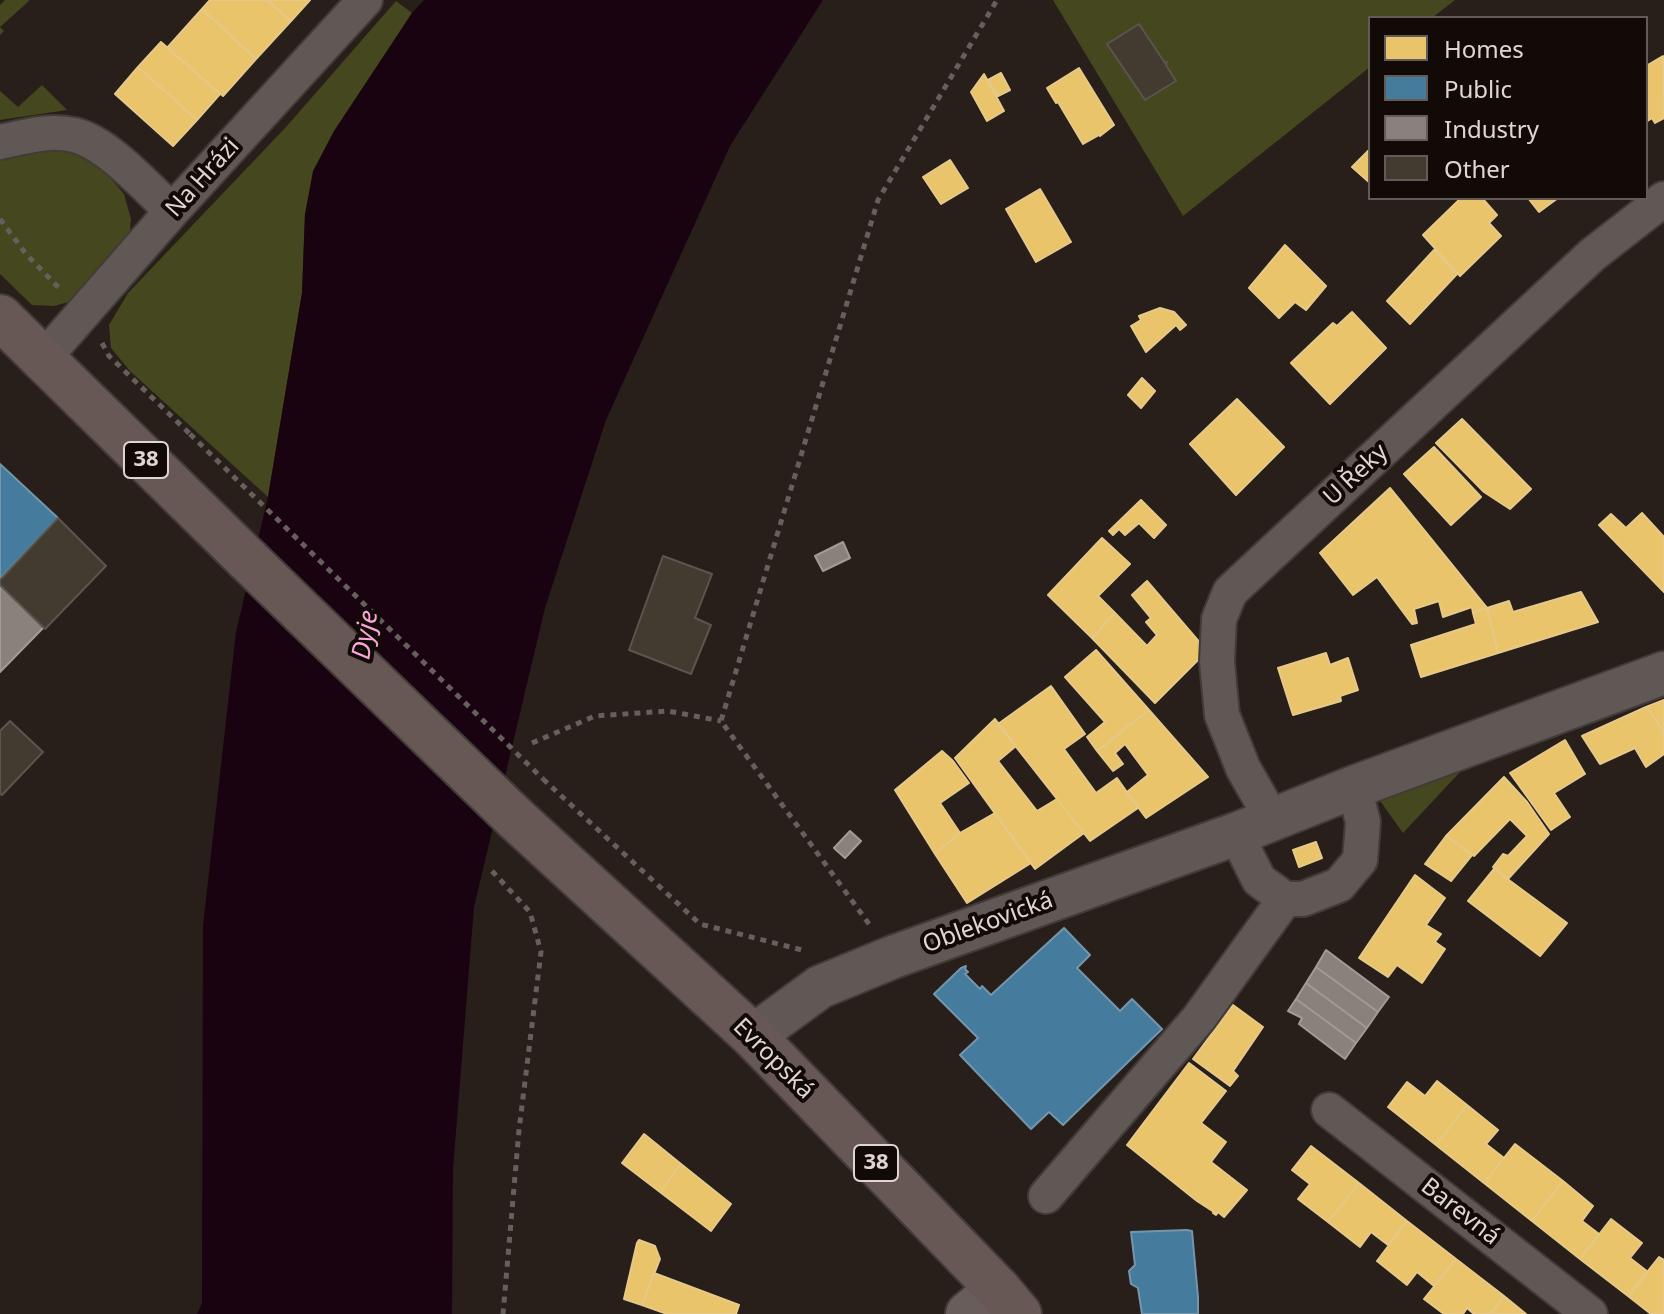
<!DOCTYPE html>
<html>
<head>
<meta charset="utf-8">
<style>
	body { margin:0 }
	#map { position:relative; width:1664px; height:1314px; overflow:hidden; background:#281f1b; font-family:"Noto Sans",sans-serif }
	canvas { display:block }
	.legend { position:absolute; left:1368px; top:16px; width:280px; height:184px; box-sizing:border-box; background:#110a07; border:2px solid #645b57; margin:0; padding:10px 14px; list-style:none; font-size:24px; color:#e0d5d0 }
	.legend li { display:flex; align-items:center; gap:16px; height:40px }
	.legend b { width:40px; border:2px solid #645b57 }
</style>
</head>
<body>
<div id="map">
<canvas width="1664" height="1314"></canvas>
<ul class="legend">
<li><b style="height:22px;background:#e9c46a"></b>Homes</li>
<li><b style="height:22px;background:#457b9d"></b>Public</li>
<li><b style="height:22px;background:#8a817c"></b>Industry</li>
<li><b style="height:22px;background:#443b30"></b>Other</li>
</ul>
</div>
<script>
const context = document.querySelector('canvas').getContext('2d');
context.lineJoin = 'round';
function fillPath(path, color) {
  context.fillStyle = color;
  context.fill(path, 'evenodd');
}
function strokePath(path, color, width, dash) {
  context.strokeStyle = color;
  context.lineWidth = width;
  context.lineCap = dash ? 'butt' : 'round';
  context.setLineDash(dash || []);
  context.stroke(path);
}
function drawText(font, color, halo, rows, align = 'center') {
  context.font = font + ' "Noto Sans",sans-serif';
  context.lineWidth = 8;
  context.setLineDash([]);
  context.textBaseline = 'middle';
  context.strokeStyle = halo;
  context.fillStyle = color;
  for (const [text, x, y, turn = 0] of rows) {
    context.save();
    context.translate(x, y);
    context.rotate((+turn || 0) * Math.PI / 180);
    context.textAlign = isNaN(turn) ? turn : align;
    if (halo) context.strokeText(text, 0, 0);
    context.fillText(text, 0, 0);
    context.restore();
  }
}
const green = new Path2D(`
	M5,0H30L0,27L4,31L0,35V5Z
	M1053,0H1455L1432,18H1370V67L1183,216Z
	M396,1L412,13L335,131L305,214L302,293L268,497L130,371L111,348L109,325L128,293L286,127Z
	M42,85L67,110L0,120V91L18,107Z
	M58,145L89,152L124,194L131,219L129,243L72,301L54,306L32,305L0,274V155Z
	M1474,757L1403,833L1373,791Z`);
const water = new Path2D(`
	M424,0H823L730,146L606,420L545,608L474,907L453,1169L452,1314H197L202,1303L203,925L236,632L268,497L302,293L305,214L313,171L334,131L412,13Z`);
const homes = new Path2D(`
	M210,0H267L291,21L256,59L202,9Z
	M267,0H310L291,21Z
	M202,9L256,59L223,96L167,48Z
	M161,42L220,94L197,120L138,67Z
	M1663,56L1664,118L1655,123L1652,118L1646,122V66Z
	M138,67L197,120L173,146L115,94Z
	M1079,68L1114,125L1100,136L1099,135L1083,144L1058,102L1056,103L1047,88Z
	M1001,73L1010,90L998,96L988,80Z
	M984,74L1004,111L987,121L971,92Z
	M1370,149V183L1352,167Z
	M950,160L968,188L941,204L923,177Z
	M1040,189L1071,242L1036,262L1006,209Z
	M1461,198H1482L1497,215L1489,223L1501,236L1460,276L1423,235Z
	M1528,198H1558L1539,212Z
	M1285,245L1326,286L1306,310L1295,302L1279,318L1249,288Z
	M1434,250L1457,274L1410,324L1387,301Z
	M1160,308L1174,312L1186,325L1180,330L1176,325L1146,352L1131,326L1141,320L1139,316Z
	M1352,312L1386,348L1330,404L1291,363L1333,323L1337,326Z
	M1142,378L1155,391L1141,408L1128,395Z
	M1237,399L1284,447L1236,495L1190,444Z
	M1462,419L1531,489L1510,509L1484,492L1436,443Z
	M1434,447L1481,497L1451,525L1404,474Z
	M1390,488L1487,608L1473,613L1472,607L1443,617L1439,601L1414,609L1417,623L1412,624L1377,577L1353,595L1320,553Z
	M1141,500L1166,525L1154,538L1139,523L1125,535L1119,529L1113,535L1109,531Z
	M1642,513L1664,537V592L1599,525L1611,514L1626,528Z
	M1102,538L1130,564L1098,596L1115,613L1092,638L1048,595Z
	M1147,581L1207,651L1155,703L1092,638L1115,613L1147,646L1157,635L1146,622L1151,618L1132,595Z
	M1581,592L1598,622L1498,653L1487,608L1509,601L1513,612Z
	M1487,608L1498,653L1421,677L1411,645L1476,624L1473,613Z
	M1096,650L1149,710L1097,751L1087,737L1105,722L1065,677Z
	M1326,653L1330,665L1348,658L1358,690L1340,696L1341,701L1293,715L1278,668Z
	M1051,686L1085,734L1064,749L1096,793L1117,778L1138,808L1090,841L998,724Z
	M1664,700V731L1646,707Z
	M1646,707L1664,731V754L1646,767L1635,748L1600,764L1582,736Z
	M1149,710L1208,777L1146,818L1127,792L1148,775L1125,744L1115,753L1123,764L1113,771L1097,751Z
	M995,719L1016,746L998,761L1037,811L1057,799L1084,833L1035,869L955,758Z
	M1565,740L1585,774L1554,793L1570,817L1551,830L1510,773Z
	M942,751L953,761L969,783L940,803L960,833L935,854L895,790Z
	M1504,777L1527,802L1549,834L1508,879L1493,867L1503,854L1508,856L1527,836L1510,819L1474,856L1446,836Z
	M995,813L1031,863L967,903L935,854L960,833Z
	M1446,836L1472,855L1451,881L1425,864Z
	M1316,842L1322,858L1299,867L1293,850Z
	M1494,869L1567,923L1540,956L1468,901Z
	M1415,875L1445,898L1426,925L1441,934L1435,942L1445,949L1422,983L1397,965L1388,977L1359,958Z
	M1233,1005L1263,1027L1233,1071L1238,1076L1230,1086L1193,1059Z
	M1189,1063L1226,1091L1201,1123L1226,1142L1211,1162L1247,1190L1224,1217L1218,1212L1216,1215L1213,1213L1214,1212L1197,1201L1127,1145Z
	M1437,1081L1467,1105L1436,1145L1388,1107L1407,1082L1425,1096Z
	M1467,1105L1498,1130L1486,1144L1504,1158L1484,1183L1436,1145Z
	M644,1134L681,1164L660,1192L622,1163Z
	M1515,1144L1563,1181L1532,1221L1484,1183Z
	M1311,1146L1359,1183L1328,1222L1298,1199L1310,1184L1292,1170Z
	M681,1164L731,1204L711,1231L660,1192Z
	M1563,1181L1593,1206L1582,1221L1599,1234L1580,1259L1532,1221Z
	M1359,1183L1407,1221L1388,1245L1371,1232L1360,1247L1328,1222Z
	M1611,1219L1642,1243L1630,1258L1648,1272L1628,1296L1580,1259Z
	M1407,1221L1456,1259L1434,1286L1417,1272L1407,1285L1377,1261Z
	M639,1240L655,1246L660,1259L642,1305L624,1299L637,1243Z
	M1659,1257L1664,1260V1314H1651L1628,1296Z
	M1456,1259L1504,1296L1490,1314H1474L1467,1308L1463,1314H1444L1424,1299Z
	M654,1273L739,1305L736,1314H667L642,1305Z
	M1504,1296L1526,1314H1490Z`);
const public = new Path2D(`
	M0,464L58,518L0,579Z
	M1064,928L1090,955L1077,968L1120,1011L1132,999L1162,1029L1063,1125L1049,1112L1031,1129L960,1055L978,1038L934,994L961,968L966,966L965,969L968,972L965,974L980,989L982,986L991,995Z
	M1187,1230L1192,1231L1198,1297V1314H1142L1138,1288L1131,1284L1129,1271L1135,1265L1131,1232Z`);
const industry = new Path2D(`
	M843,542L850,558L823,571L815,556Z
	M0,585L44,627L0,672Z
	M850,831L861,841L845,858L834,848Z
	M1326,950L1389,997L1378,1012L1316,967Z
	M1316,967L1378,1012L1367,1028L1306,983Z
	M1306,983L1367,1028L1356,1043L1296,999Z
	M1296,999L1356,1043L1345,1059L1299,1024L1302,1018L1288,1011Z`);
const building = new Path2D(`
	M1139,24L1165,63L1167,62L1166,65L1176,81L1145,100L1107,44Z
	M58,518L106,566L45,629L0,585V580Z
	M663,556L712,574L695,618L711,625L691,674L629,650Z
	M10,721L43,752L2,795L0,794V731Z`);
const path = new Path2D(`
	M0,219L26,254L59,288
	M102,343L109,356L190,434
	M532,743L595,716L668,711L721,721
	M543,779L700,924L806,951
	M492,871L530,912L541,952L519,1130L503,1314
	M869,924L721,721L878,200L997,0`);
const minor = new Path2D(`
	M0,142C24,137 50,129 74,135C108,143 147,188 172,211
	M43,359L172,211L365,0
	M1272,819L1243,768L1222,715L1217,662L1219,619L1230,592L1592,255L1664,199
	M1236,834L1259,880L1285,899H1303L1339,885L1360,860L1363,822L1354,787
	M1329,1110L1590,1314
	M1046,1196L1199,1018L1285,899`);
const tertiary = new Path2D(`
	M753,1036L820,987L893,957L1236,834L1354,787L1664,673`);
const secondary = new Path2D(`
	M968,1314L998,1289`);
const primary = new Path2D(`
	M0,317L248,560
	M514,817L753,1036L998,1289L1019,1314`);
const pathBridge = new Path2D(`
	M190,434L543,779`);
const primaryBridge = new Path2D(`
	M248,560L514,817`);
const shields = [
	[146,460,44],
	[876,1163,44]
];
const shieldNames = [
	["38",146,460],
	["38",876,1163]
];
const streetNames = [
	["Na Hrázi",203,178,-48],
	["U Řeky",1356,475,-43],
	["Oblekovická",988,923,-20],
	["Evropská",773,1059,45],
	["Barevná",1460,1212,38]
];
const waterNames = [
	["Dyje",366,635,-80]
];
fillPath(green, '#45471e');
fillPath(water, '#1a0310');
fillPath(homes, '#e9c46a');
strokePath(homes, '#e6c989', 2);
fillPath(public, '#457b9d');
strokePath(public, '#7496ac', 2);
fillPath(industry, '#8a817c');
strokePath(industry, '#a49a95', 2);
fillPath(building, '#443b30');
strokePath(building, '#5b544f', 2);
strokePath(minor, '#423b37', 38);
strokePath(tertiary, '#423b37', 46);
strokePath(secondary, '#423b37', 48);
strokePath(primary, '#423b37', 48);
strokePath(path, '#65605c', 5, [6, 6]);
strokePath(minor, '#5f5855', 34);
strokePath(tertiary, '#5f5855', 42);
strokePath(secondary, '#695d5b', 44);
strokePath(primary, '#675856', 44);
strokePath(primaryBridge, '#423b37', 48, []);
strokePath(pathBridge, '#65605c', 5, [6, 6]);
strokePath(primaryBridge, '#675856', 44);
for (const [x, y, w] of shields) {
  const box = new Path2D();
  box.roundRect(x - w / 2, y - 18, w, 36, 6);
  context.fillStyle = '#110a07';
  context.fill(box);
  strokePath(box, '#e0d5d0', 2);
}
drawText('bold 22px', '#e0d5d0', null, shieldNames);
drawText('24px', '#e0d5d0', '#110a07', streetNames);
drawText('italic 26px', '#fba4d8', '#110a07', waterNames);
</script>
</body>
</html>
